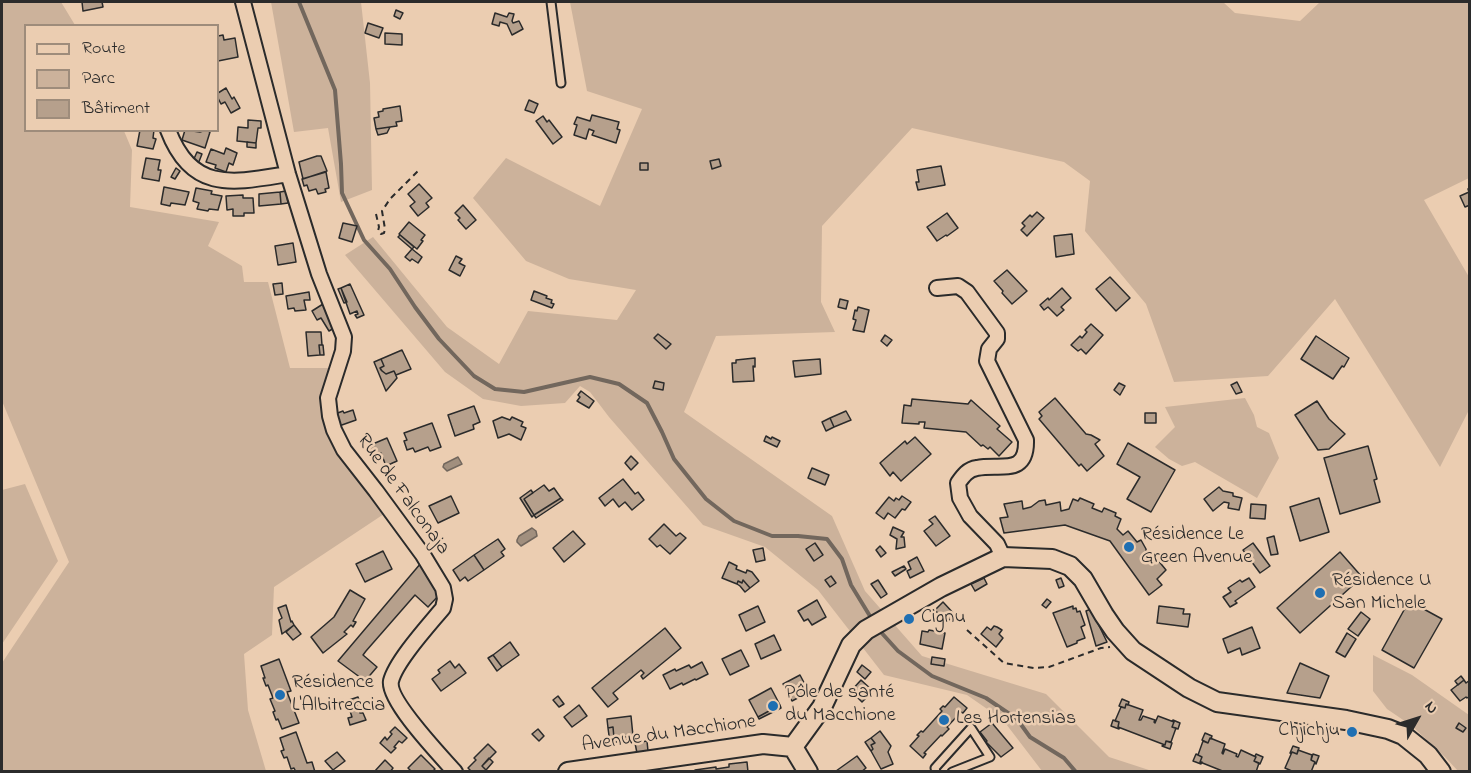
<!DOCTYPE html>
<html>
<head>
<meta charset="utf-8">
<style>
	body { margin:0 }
	#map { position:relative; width:1471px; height:773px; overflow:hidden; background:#ebcdb1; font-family:"Indie Flower",sans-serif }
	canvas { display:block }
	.frame { position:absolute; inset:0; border:3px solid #2b2b2b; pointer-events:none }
	.legend { position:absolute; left:24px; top:24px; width:195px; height:108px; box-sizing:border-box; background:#ebcdb1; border:2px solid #9e8c7b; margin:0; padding:8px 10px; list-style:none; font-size:18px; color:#2b2b2b }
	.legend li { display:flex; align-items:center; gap:12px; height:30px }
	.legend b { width:30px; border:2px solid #9e8c7b }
	.north { position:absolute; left:1387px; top:689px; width:60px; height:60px; -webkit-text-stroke:4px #ebcdb1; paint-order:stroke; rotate:51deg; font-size:16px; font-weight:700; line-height:24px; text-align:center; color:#2b2b2b }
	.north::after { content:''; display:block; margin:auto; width:21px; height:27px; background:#2b2b2b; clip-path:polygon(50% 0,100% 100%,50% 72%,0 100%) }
</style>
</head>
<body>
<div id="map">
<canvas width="1471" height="773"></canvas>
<div class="frame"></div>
<ul class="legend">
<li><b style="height:8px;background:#ebcdb1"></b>Route</li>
<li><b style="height:16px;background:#ccb29b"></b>Parc</li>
<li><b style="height:16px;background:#b6a08c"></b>Bâtiment</li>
</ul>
<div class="north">N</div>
</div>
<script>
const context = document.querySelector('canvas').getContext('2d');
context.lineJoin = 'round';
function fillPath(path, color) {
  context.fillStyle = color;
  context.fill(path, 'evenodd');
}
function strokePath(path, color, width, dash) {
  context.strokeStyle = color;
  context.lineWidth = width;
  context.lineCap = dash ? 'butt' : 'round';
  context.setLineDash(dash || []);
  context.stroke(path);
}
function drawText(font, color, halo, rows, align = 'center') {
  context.font = font + ' "Indie Flower",sans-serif';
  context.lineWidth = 5;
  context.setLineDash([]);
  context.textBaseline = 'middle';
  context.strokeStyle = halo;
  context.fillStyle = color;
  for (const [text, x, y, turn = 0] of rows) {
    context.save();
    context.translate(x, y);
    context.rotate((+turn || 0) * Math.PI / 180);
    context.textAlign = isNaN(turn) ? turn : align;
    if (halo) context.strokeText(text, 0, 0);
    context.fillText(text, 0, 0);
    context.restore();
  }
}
const green = new Path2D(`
	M2,2H61L75,25L26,26V130L124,131L132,150L130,207L219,222L208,246L242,266L244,282H268L290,368H330L319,397L326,432L384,514L274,587L272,635L244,654L248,710L266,771L2,772V663L69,562L2,401Z
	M271,2H361L370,83L372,190L341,202L328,128L294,132Z
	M570,2H1223L1235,13L1300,21L1320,2H1469V178L1424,200L1469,277V410L1440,467L1335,299L1268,376L1174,382L1146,304L1085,231L1090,181L1064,162L912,128L822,226L821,302L835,332L716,336L684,412L832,516L865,591L922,656L1046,694L1109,757L1152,771H1042L1003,720L967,695L884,675L818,590L765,547L703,525L609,417L590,392L580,386L565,403L521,406L483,399L445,372L345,255L373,237L447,327L499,364L528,311L617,320L636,290L569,279L526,261L473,198L506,158L600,206L642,109L587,91Z
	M1245,398L1254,415L1257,427L1269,433L1279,458L1257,498L1195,462L1182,466L1169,459L1155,447L1175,427L1165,407Z
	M25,484L58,561L2,644V490Z
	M1373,655L1412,675L1469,715V771H1458L1445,757L1412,726L1387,709L1373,691Z`);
const water = new Path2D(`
	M458,457L462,464L447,471L443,467L444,464Z
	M532,528L536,531L537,536L521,546L517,542V540L519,536Z`);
const stream = new Path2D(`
	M299,2L335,90L341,164L342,193L364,240L390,269L415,307L439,339L474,376L495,389L524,392L590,377L619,384L647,403L662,432L674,459L706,499L734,521L772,536H798L827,539L842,559L851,585L873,621
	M879,630L898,651L932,676L986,698L1017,719L1030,737L1064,758L1076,772`);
const building = new Path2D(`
	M82,2H102L103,7L83,11Z
	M396,10L403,13L400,19L394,16Z
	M495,13L507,17L509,13L514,14L512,21L513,23L519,21L523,29L512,35L507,24L500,22L499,26L492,24Z
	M368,23L383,28L379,38L365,33Z
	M385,33L402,34V45L385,44Z
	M223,35L224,40L235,38L238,57L218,61V36Z
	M226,88L232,99L234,97L240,108L231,113L225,102L221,104L218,98V93Z
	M529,100L538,104L534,113L525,110Z
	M400,106L402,121L396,122L397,126L376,129L374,118L379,117L378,112L383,111V109Z
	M592,115L619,122L617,129L620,130L616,143L592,135L594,131L589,129L586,139L574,135L577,125L574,124L577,117L590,121Z
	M543,116L547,122L549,120L562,137L553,144L536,121Z
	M248,120L261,121V128H258L256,143L237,141L238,127L248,128Z
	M390,127L387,133L378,135L376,129Z
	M140,130H154L153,138L156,139L153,149L137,146Z
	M185,130L200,132L206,130L210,132L205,148L182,140Z
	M247,142L256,143V148L247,147Z
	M226,148L237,153L233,165L229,163L226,172L215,168L216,165L206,162L211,149L224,154Z
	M197,152L202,154L198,164L193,161Z
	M317,156H321L327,171L303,179L299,162Z
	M146,158L160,160L158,170H161L159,181L142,178Z
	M719,159L721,166L712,169L710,161Z
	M640,163H648V170H640Z
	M941,166L945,185L918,190L916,182H919L917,170Z
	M176,168L180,171L175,179L171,177Z
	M326,172L329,188L325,189L326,192L318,194L316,189L309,191L307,185L304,186L302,179Z
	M419,184L432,198L426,203L429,207L418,216L410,206L415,202L408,194Z
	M164,187L189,192L185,205L171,203L170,206L161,204Z
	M196,188L212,191L211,194L222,196L218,210L209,209L208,211L197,209L199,203L193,201Z
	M1470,188V205L1465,207L1460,196L1469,192L1468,189Z
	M286,191L288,203L281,204L280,192Z
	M280,192L281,204L259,206V194Z
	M243,195V198H253L254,213H244V216H233V209L227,210L226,196Z
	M463,205L476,220L466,229L458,220L460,218L455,213Z
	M1037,212L1044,218L1027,236L1021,230L1025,226L1022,223L1030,215L1032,217Z
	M947,213L958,228L947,236L946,235L937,241L927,227Z
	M409,222L425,235L421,240L423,241L417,249L399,234Z
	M343,223L357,226L352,242L339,238Z
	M1072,234L1074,254L1056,257L1054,236Z
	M400,235L414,247L412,249L398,237Z
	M293,243L296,262L278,265L275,246Z
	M412,249L422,257L418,263L412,259L410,261L405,257Z
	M456,256L462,259L459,263L465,266L460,276L449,270Z
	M1007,270L1027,291L1012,304L1002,293L1003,291L994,281Z
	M1110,277L1130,298L1116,311L1096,289Z
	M282,283L283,294L275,295L273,284Z
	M350,284L364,315L357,318L355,315L358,314L357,311L350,314L341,288Z
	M341,288L347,302L344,303L338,289Z
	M1062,288L1071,298L1061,307L1064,310L1057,316L1048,307L1044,310L1040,305L1048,298L1049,300Z
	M534,291L547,296L546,298L552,300L551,303L554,304L552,308L531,300Z
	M309,292L310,300H304L306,310L295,311L294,308L288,309L286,296Z
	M840,299L848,301L846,309L838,307Z
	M323,304L336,327L329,331L321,318L317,320L312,311Z
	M858,307L869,310L864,332L853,330L856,320L853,319L855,310L857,311Z
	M1091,324L1103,335L1086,354L1081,349L1078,351L1071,345L1080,336L1082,338L1087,332L1085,330Z
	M306,332H321L322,345H319L320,355L308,356Z
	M658,334L671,344L666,349L654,338Z
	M885,335L892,340L887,346L881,341Z
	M1316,336L1349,358L1344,367L1342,366L1333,379L1301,359Z
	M319,345H323L324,355H320Z
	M402,350L411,369L396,375L394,371L386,374L382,371L380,368L384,366L381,359Z
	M755,358V367L753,366L754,381L733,382L732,363H736V360Z
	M381,359L384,366L380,368L381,370L386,374L394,371L397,378L386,391L374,362Z
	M820,359L821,374L795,377L793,361Z
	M655,381L664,383L663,390L653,388Z
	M1237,382L1242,392L1236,394L1231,385Z
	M1119,383L1125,386L1120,395L1114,390Z
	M581,391L594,401L589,408L577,401L580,397L578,395Z
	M1055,398L1086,434L1091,435L1100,440L1095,444L1104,456L1087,471L1081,464L1079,466L1039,419L1042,416L1039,412Z
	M912,399L968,404L971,400L1000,426L997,429L1012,442L999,456L990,447L988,449L983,445L981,446L966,432L924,428L925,422H919V424L902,423L904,405L911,406Z
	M1317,401L1329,419L1345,434L1329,449L1318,450L1295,415Z
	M474,406L480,422L473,425L474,429L455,436L448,415Z
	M353,410L356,420L339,426L335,414L343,411L344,413Z
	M846,411L851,420L834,427L830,418Z
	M1145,413H1156V423H1145Z
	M502,417L510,420L512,417L523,422L521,426L526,428L521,440L509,434L498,438L493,421Z
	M830,418L834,427L826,431L822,422Z
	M432,423L441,447L430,451L428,447L415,452L413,448L407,450L404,441L407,440L404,433Z
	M766,436L771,439L772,437L780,441L777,447L764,441Z
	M915,437L931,454L901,481L893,472L890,476L880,463L905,441L907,444Z
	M387,438L397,461L386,466L381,453L375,455L373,450L370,451L368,446Z
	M1128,443L1175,470L1151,512L1127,499L1140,477L1117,464Z
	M1368,446L1377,479L1374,480L1380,502L1340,514L1324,458Z
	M631,456L638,463L631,470L625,463Z
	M812,468L829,475L825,485L808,478Z
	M623,479L635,494L638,492L644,500L632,510L625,502L619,507L613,499L605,506L599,498Z
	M544,485L549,491L554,488L561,498L534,515L524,499Z
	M1219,487L1223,491L1233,493V496L1242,498L1239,510L1228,508L1229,503L1224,502L1213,511L1204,499Z
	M531,490L533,493L524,499L534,515L532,517L520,498Z
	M451,496L459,513L438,523L429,506Z
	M902,496L911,502L905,510L902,509L895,518L888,513L884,519L876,513L889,497L894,501L896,498L899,500Z
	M561,498L563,500L536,518L534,515Z
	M1080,498L1094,504L1092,508L1102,512L1104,508L1116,513L1115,516L1121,519L1117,529L1123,535L1128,531L1137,542L1141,540L1146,549V554L1152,562L1157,559L1166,570L1157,579L1162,585L1149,595L1110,541L1065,525L1004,533L1000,518L1008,517L1004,504L1022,501L1023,509L1031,507L1039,501L1045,500L1046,505L1060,502L1061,511L1069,509L1073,499L1078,501Z
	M1319,498L1329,532L1300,541L1290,507Z
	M1251,504L1266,505L1265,519L1250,518Z
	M935,516L950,536L936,546L924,531L933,524L929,520Z
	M664,524L676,536L680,533L686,538L670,554L660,545L657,547L649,539Z
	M893,527L904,532L901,537H904L905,547L896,549L897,539L890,535Z
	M573,531L585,544L564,562L553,548Z
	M1274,536L1278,554L1271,555L1267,538Z
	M498,539L505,549L501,552L504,556L484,570L474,555Z
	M815,543L823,555L814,561L806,549Z
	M1253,543L1270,566L1260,573L1243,550Z
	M880,546L886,553L881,557L876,550Z
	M763,548L765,560L756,562L753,550Z
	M383,551L392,569L365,582L356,564Z
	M1340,552L1362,577L1300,633L1277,608Z
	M474,555L484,570L468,581L465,577L460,581L453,570Z
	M917,557L924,571L910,578L907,571L911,569L908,562Z
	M729,562L737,566L736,569L746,573L747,570L752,572L759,581L750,588L743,580L742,583L738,581L737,584L722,578Z
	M421,563L440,594L428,607L415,595L366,651L363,655L377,667L365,681L338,661Z
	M904,566L906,569L895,576L892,572Z
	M831,576L836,583L830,587L825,580Z
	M984,578L987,584L975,591L971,584Z
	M1061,578L1064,586L1059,588L1056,580Z
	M1249,578L1255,587L1235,601L1237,603L1230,607L1223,597L1231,592L1228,588L1240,580L1242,582Z
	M743,580L750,588L745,592L740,586L737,584L738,581L742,583Z
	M878,580L887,594L881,598L871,584Z
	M350,590L365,599L353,621L356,622L353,627L351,625L344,632L347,634L323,653L311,637L334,617Z
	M1047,599L1051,602L1046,608L1042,605Z
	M817,600L826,617L812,625L808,619L804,621L798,611Z
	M1409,601L1442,619L1414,668L1382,650Z
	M943,602L955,615L948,621L942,618L935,610Z
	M286,605L291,622L292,621L294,625L282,634L279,620L282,618L278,608Z
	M758,606L765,622L746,631L739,615Z
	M1073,606V609L1076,608L1077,612L1080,611L1085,625L1081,627L1085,638L1077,641V643L1067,647L1053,613Z
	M1159,606L1184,609L1183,614H1190L1188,627L1157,623Z
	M1091,609L1107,642L1096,646L1086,611Z
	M1361,612L1370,619L1358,636L1348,629Z
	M294,625L301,634L293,640L286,632Z
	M994,626L997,627L1002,630L999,634L1003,638L996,647L981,634L987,627L991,630Z
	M1252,627L1260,648L1242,655L1240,648L1228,653L1223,639Z
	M665,628L681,648L643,679L641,676L644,673L641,670L613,693L618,699L608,707L592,688Z
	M929,630L945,633L942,649L920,644L922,631L928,632Z
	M1347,633L1356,639L1345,657L1336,652Z
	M774,635L781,650L761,659L755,644Z
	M510,642L519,655L502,667L493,655Z
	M741,650L749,666L730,675L722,659Z
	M493,655L502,667L497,671L488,658Z
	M932,657L945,659L944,666L931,664Z
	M279,659L291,691L287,692L299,723L282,729L278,719L276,720L273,712L275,711L270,699L273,698L268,685L266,686L263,678H265L261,666Z
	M450,661L455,668L459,664L466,673L441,691L432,679L440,673L438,670Z
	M702,662L708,674L696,680L695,679L683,685L682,683L670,689L663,675L675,669L676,671L689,665L691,668Z
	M1300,663L1329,676L1320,698L1287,693Z
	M862,665L871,672L865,679L857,672Z
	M800,675L809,692L792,701L783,684Z
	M1461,676L1464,680L1458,685L1455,681Z
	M861,680L873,691L862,702L851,691Z
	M1464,680L1466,683L1470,680V696L1467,698L1466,697L1460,701L1451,690Z
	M771,688L780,705L758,717L749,700Z
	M558,696L564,704L559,707L553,700Z
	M358,697L360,703L357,704L360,713H363L366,720L350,725L348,718L352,717L349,708L345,709L343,702Z
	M954,697L967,708L963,713L961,712L947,727L949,729L942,736L941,735L924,753L926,754L923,758L910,746L919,736L917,735L921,731L923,732L942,711L940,709L943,706L945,707Z
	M1122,699L1129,702L1128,705L1126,704L1125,708L1119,706Z
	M1126,704L1143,710L1139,720H1141L1143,716L1155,720L1154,722L1155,723L1158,716L1174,722L1172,727L1176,728L1171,742L1166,741L1165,745L1118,727L1119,722L1115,721L1121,707L1125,708Z
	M579,705L587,716L572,727L564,717Z
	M780,705L781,708L759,719L758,717Z
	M631,716L633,736L614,738L613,727L608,728L607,719Z
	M1113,720L1119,722L1118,727L1119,728V729L1111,726Z
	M1173,720L1180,723L1178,729L1172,727L1174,722L1172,721Z
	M992,723L1013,748L1001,757L986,742L987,741L980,732Z
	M1459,723L1466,728L1463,732L1456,728Z
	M395,727L407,738L402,743L399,741L394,747L396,748L391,753L380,743L385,737L387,740L392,734L390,732Z
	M613,727L614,738L633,736L634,739L610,743L608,728Z
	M538,729L544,736L539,741L532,734Z
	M1317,729L1327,731L1326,737L1316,735Z
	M880,731L891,746L888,752L893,764L881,769L871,751L873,749L871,745L875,743L871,738Z
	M296,732L307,763L312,762L315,772H296L294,768L291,769L287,757L284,758L281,751L284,750L280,738Z
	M1205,733L1212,736L1211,739L1210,738L1208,743L1202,740Z
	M871,738L875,743L871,745L873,749L871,751L865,742Z
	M1210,738L1225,744L1222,753L1223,754L1225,749L1237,754L1236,756L1238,757L1241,750L1256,757L1254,761L1259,763L1256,772H1225L1200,762L1202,757L1198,755L1203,741L1208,743Z
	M647,741L648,751L637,753L635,743Z
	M1166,741L1172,743L1170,749L1162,746L1163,745H1165Z
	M488,744L496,752L482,766L487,771L472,772L468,768L476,760L474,758Z
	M1293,746L1299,748L1297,754L1292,752L1291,754L1290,753Z
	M1298,750L1312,755L1311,760L1315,762L1311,772H1294L1285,768L1292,752L1297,754Z
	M337,752L345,761L333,770L325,761Z
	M1196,754L1202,757L1200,762H1202L1201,764L1193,761Z
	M1256,754L1263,757L1260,764L1254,761L1256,757L1255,756Z
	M1313,754L1319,756L1316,764L1315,763V762L1311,760Z
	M421,755L435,769L432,772H412L408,768Z
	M857,756L866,768L861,772L836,771Z
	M489,758L493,762L486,770L482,766Z
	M385,760L393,768L390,772H374Z
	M747,762L748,772H695V770L716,767V769L729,767V764Z`);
const path = new Path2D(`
	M376,214L379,227L378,231L381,234L384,233L385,229L382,211L390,199L419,170
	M967,630L1004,663L1034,668L1049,667L1101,648L1110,647`);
const service = new Path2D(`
	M551,2L561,83
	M936,772L935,768L971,728L990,757L952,772`);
const minor = new Path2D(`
	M243,2L288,174L319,274L344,337L343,351L328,398L330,416L334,430L344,450L376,491L423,555L443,588L445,599L443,608C429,625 396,661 391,681C387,700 441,756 455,772
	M168,130C192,193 233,183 288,174
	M937,288L958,286L967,292L997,333V339L989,349L987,361L1026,440C1027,477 1000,463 977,468C968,469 963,476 958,483L960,498L970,516L997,544L1003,557`);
const secondary = new Path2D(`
	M793,747L822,707L851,645L866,630L941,587L1003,557L1052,559L1070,566L1083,579L1104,615L1115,631L1133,651L1189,688L1217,702L1346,720L1388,729L1403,735L1428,755L1441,772
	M793,747L808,772
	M568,772L763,744L793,747`);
const markers = [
	[1129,547,6,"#1f6fb2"],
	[1320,593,6,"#1f6fb2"],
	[909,619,6,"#1f6fb2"],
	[280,695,6,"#1f6fb2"],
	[773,706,6,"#1f6fb2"],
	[944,720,6,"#1f6fb2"],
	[1352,732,6,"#1f6fb2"]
];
const streetNames = [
	["Rue de Falconaja",402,495,54],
	["Avenue du Macchione",669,735,-8]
];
const poiNames = [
	["Résidence Le",1141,536],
	["Green Avenue",1141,559],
	["Résidence U",1332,582],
	["San Michele",1332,605],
	["Cignu",921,619],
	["Résidence",292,684],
	["L'Albitreccia",292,707],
	["Pôle de santé",785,694],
	["du Macchione",785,717],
	["Les Hortensias",956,720],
	["Chjichju",1340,732,"right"]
];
fillPath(green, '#ccb29b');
fillPath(water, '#a18f7e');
strokePath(water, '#72675d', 1.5);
strokePath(stream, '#72675d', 4);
fillPath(building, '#b6a08c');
strokePath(building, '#2b2b2b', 1.5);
strokePath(service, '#2b2b2b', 11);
strokePath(minor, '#2b2b2b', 18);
strokePath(secondary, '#2b2b2b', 22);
strokePath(path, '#2b2b2b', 2, [6, 4.5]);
strokePath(service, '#ebcdb1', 7);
strokePath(minor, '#ebcdb1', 14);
strokePath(secondary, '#ebcdb1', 18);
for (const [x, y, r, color] of markers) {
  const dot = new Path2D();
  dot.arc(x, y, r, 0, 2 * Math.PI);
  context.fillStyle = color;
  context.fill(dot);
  strokePath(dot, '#ebcdb1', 2);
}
drawText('20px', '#2b2b2b', '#ebcdb1', streetNames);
drawText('20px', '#2b2b2b', '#ebcdb1', poiNames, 'left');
</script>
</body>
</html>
